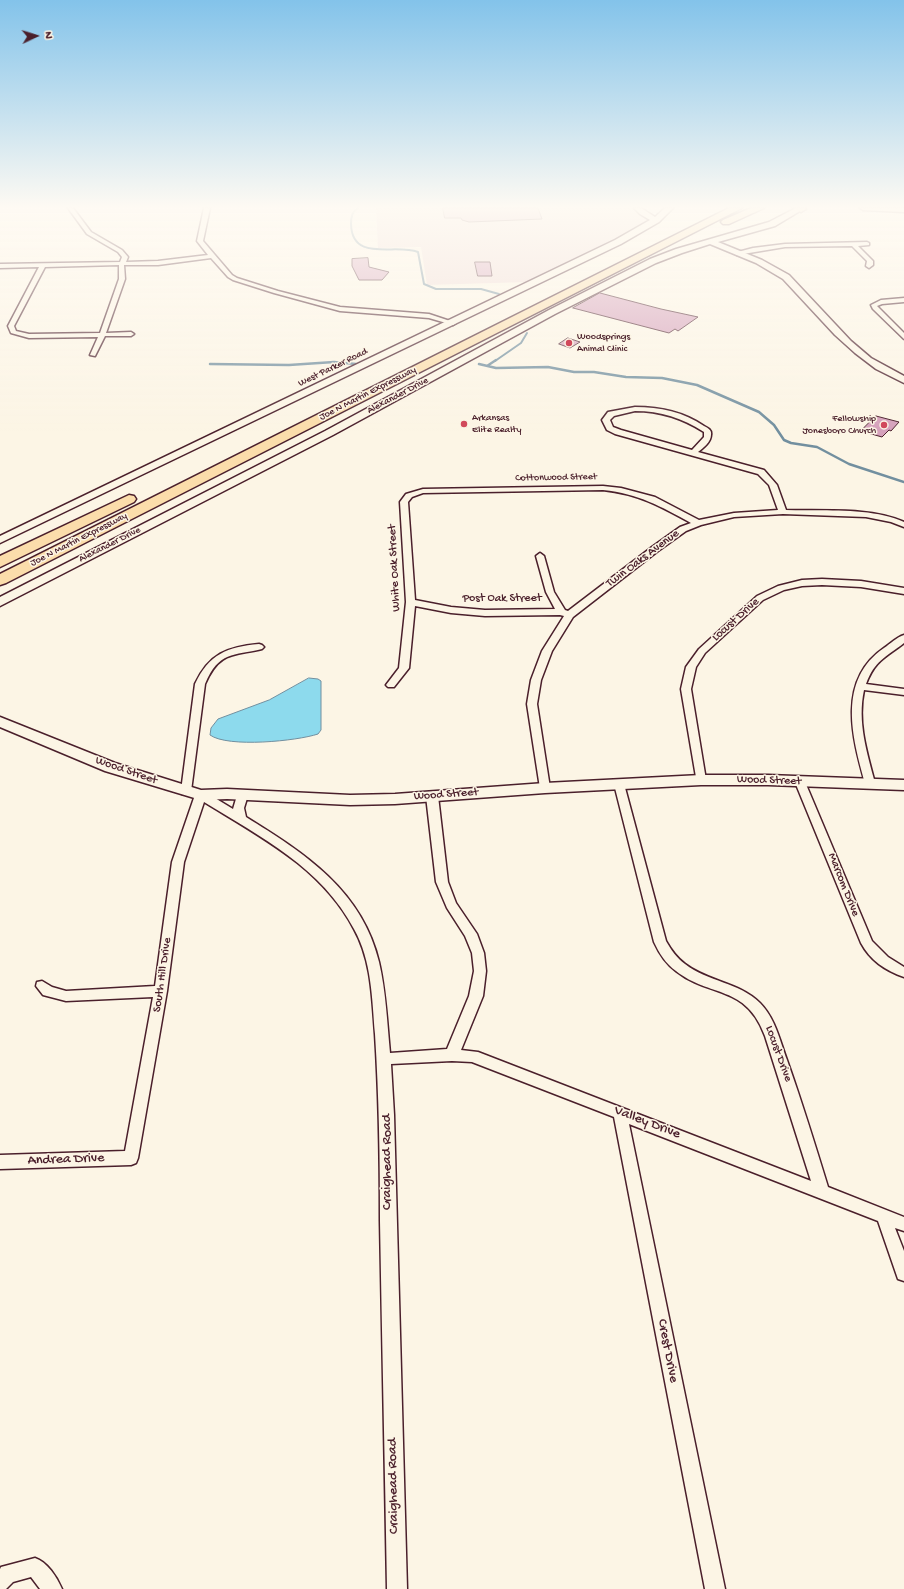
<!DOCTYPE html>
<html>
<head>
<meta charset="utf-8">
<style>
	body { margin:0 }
	#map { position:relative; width:904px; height:1589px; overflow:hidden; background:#fcf5e5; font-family:"Gochi Hand",sans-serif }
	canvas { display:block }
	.north { position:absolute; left:16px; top:16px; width:40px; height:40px; -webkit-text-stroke:3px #fcf5e5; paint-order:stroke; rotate:86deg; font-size:11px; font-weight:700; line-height:16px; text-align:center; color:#4a1f2b }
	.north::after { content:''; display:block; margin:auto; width:14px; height:18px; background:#4a1f2b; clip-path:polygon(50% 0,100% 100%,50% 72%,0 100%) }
</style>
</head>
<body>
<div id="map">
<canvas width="904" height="1589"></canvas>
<div class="north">N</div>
</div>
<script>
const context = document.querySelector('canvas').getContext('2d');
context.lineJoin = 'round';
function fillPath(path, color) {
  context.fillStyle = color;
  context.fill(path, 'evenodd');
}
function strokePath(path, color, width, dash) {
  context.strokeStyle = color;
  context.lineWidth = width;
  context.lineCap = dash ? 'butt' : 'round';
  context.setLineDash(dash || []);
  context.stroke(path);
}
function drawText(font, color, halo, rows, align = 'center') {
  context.font = font + ' "Gochi Hand",sans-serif';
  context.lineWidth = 3;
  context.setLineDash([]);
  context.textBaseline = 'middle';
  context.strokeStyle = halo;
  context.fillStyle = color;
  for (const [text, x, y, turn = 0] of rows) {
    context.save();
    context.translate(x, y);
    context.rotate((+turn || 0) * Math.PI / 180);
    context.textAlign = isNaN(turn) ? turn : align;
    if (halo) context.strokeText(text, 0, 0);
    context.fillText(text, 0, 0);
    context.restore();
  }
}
const built = new Path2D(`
	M376,208H633L647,220L646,224L529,282L427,285L421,247L378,248Z`);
const water = new Path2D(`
	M309,678L318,679L321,681V730L318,734C297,741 228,748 210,735L211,728L218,719L269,700Z`);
const streamFar1 = new Path2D(`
	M358,208C352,212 351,217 351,224C352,263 395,243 418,252L424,284L436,289H481L499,294
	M495,361L521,343L527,333`);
const stream = new Path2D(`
	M210,364L289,365L334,362L356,364
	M479,364L496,368L548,367L574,372H594L626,377L662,378L697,385L759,412L774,425L784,440L791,443L817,447L849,464L904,482
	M487,366L496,360`);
const building = new Path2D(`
	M443,208H538L542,219L469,222L462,220L461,218H445Z
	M368,258L369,267L389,272L382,280H359L352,266V259Z
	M475,262H490L492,276H478Z
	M600,293L661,309L698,317L678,331L675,329L669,333L573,308Z
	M568,338L580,342L570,348L559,344Z
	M876,416L899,422L891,431L889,430L882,437L861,431Z`);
const street = new Path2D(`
	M68,208H73L91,232L122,250L128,257L126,262L158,261L208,255L197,241L204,208H210L203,241L232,275L237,278L278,291L340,307L429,314L456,323L453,325L429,318L340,311L274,293L233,280L228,277L211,258L158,265H124L125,279L106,333L131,332L134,334L131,336H105L95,356L90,355L98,337L29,338L11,333L8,326L39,267L0,268V264L120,262L122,257L118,252L87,234ZM119,265V279L100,333L29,334L16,331L14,326L45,267Z
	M867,242L869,243V245L858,246L873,261V265L869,268L866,266L867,261L852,246L785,247L737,255L734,253L753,248L785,244Z
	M904,298V302L882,304L877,306L904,333V339L873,309L871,305L881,300Z
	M635,407C660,407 684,412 704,426C708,428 712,430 711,435C711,442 703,448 698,452L764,470L777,485L786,510C822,511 872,507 904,522V527L891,522L866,517L783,514L734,517L701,525L686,531L658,551L573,617L552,651L541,680L537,704L550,788L549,791H541L540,788L527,704L531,680L542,651L564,616L560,615L485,616L451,613L415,606L409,668L394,687H388L386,685L399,668L406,602L400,502L406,494L423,489L603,486L621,488L655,497L699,520L734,513L778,510L769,485L758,474L615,434L607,430L602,420L608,412ZM635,411C661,411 682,418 704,432V437L692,450L621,430L613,427L610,420L614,416ZM603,490C639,494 660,506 691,523L680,527L652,547L568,611L565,610L554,592L544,556L540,553L536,556L546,592L555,609L485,610L451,607L415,600L408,502L412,497L423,493Z
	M822,579L861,581L904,588V594L861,587L822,585L802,586L784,590L763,600L705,653L696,667L691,689L706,780L705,783H697L681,689L686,667L699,649L757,596L778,586L802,580Z
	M904,635V643C885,658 875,660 866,684L904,689V695L864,690C857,722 867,753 875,783L874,786H866L865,783C852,737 837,680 884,648C890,644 897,637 904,635Z
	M259,644L262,645L264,647L262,649C233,656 219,651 205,684L191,791L190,794H182L181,791L195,684C209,654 227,647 259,644Z
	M800,778L804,779L805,782L872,941L888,957L904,967V977C886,971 870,960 861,943L795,782L796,779Z
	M619,780L623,781L624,784L666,941C671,950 677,958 685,964C708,982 739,982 760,1003C775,1018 780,1041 787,1060C802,1102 815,1145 828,1187L904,1217V1231L895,1228L904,1251V1281L898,1279L878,1221L629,1124L725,1589H705L614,1117L472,1062L452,1061L391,1064L394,1115L407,1589H387C385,1466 382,1343 380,1221C380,1158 379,1097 375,1034C372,999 372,961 354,929C322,868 261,837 204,802L184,862L167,991L138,1158L136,1163L131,1165L0,1169V1155L125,1151L153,997L66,1001L43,995L36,986L37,982L42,981L52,987L66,991L155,986L172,862L195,795L197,792H205L233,809L238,792H246L248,795L244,808L246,817C304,853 362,890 379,962C386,992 387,1022 390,1053L447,1049L469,996L474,971L472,953L465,936L447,908L436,882L426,796L428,793H436L438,796L448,882L456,903L477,934L484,953L486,971L483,996L461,1050L478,1052L811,1181L765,1036C746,984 710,998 676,971C666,964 659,953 654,942L614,784L615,781Z
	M35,1558C47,1562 57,1577 62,1589H40L31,1577L13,1582L6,1589H0V1569L1,1567Z`);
const secondary = new Path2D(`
	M634,208H641L655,217L665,208H673L659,222L621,244L0,543V536L615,240L650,220L640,214Z
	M796,208H805L775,226L718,242L762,260L789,275L851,341L871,358L904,376V383L876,369L855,353L835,335L783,279L756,263L710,244L682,253L656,263L555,314L333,435L0,606V597L325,431L549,310L650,259L676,249L769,222Z
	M860,208H904V212L863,210Z
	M0,717L115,763L201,790L227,789L350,795L395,794L545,783L701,775H768L904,780V790L768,785H701L545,793L395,804L350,805L227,799L201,800L105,771L0,727Z`);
const highway = new Path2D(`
	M729,208H742L6,583L0,585V574Z
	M751,208H764L729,224H723L721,222L723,220Z
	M793,208H805L806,209L801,212Z
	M129,495L134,496L136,499L134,502L0,567V556Z`);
const markers = [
	[569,343,4,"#d1495b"],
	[464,424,4,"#d1495b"],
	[884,425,4,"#d1495b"]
];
const farPoinames = [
	["Woodsprings",577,337],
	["Animal Clinic",577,349],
	["Arkansas",472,418],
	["Elite Realty",472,430],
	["Fellowship",876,419,"right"],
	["Jonesboro Church",876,431,"right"]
];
const farStreetnames = [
	["West Parker Road",333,368,-26],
	["Joe N Martin Expressway",368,394,-27],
	["Alexander Drive",398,396,-28],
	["Cottonwood Street",556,478,-1],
	["Joe N Martin Expressway",79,540,-27],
	["Alexander Drive",110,545,-27]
];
const streetNames = [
	["Twin Oaks Avenue",643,559,-37],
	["White Oak Street",395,568,-93],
	["Post Oak Street",502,599],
	["Locust Drive",736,620,-42],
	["Wood Street",126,771,19],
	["Wood Street",769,781,2],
	["Wood Street",446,795,-4],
	["Marcom Drive",843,885,68],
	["South Hill Drive",163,975,-82],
	["Locust Drive",778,1054,70]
];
const nearStreetnames = [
	["Valley Drive",647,1123,21],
	["Andrea Drive",66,1160,-2],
	["Craighead Road",388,1162,-90],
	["Crest Drive",667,1351,79],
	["Craighead Road",394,1486,-91]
];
fillPath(built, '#f0dcd8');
fillPath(water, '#8ddaed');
strokePath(water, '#728f9f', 1);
strokePath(streamFar1, '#728f9f', 2);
strokePath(stream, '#728f9f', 2.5);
fillPath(building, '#d5a1bb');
strokePath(building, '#4a1f2b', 1);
strokePath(street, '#4a1f2b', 3);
strokePath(secondary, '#4a1f2b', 3);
strokePath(highway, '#4a1f2b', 3);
fillPath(street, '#fcf5e5');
fillPath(secondary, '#fcf5e5');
fillPath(highway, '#fbddab');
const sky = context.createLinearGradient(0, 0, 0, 431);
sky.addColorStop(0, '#83c3ea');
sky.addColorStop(0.48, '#fefaf3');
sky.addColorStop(1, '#fefaf300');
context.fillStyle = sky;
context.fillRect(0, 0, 904, 431);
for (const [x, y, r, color] of markers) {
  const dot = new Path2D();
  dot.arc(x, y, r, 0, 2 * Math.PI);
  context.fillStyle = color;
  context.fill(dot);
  strokePath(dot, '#fcf5e5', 1.5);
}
drawText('10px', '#4a1f2b', '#fcf5e5', farPoinames, 'left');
drawText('10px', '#4a1f2b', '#fcf5e5', farStreetnames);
drawText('12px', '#4a1f2b', '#fcf5e5', streetNames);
drawText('14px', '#4a1f2b', '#fcf5e5', nearStreetnames);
</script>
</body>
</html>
